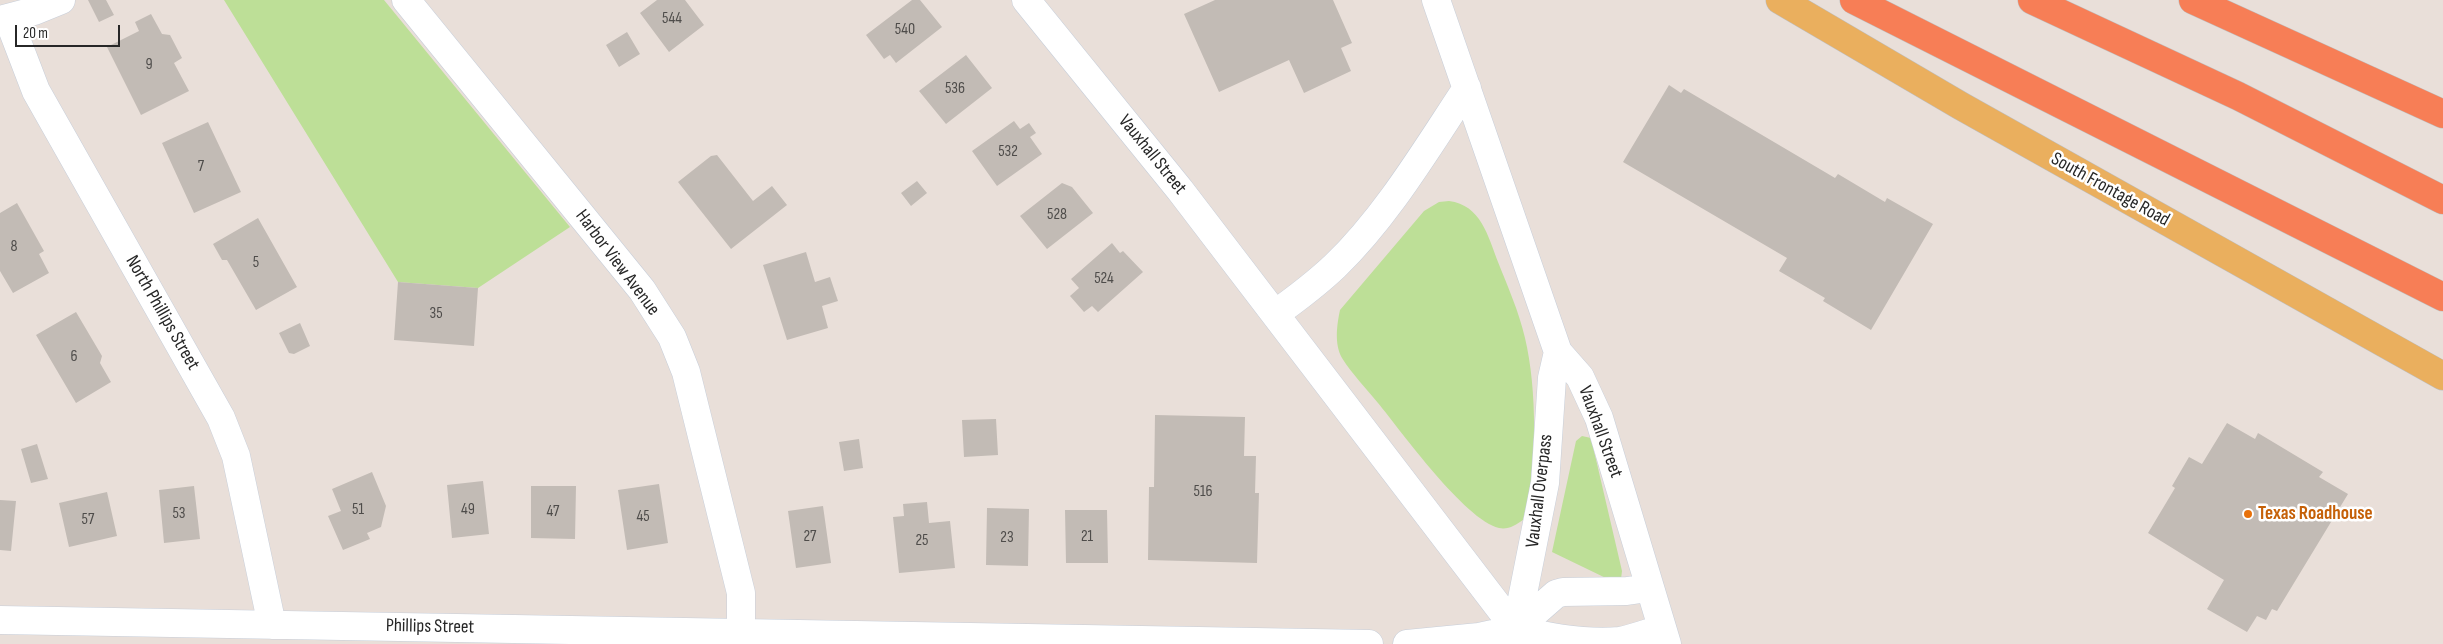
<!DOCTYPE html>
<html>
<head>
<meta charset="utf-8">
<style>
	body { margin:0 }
	#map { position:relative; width:2443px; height:644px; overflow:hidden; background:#e9dfd9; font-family:"Sofia Sans Condensed",sans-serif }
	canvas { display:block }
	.scale { position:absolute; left:15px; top:25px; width:105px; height:22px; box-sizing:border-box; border:2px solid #272727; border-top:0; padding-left:6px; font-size:15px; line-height:18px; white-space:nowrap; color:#272727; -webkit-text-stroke:4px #fff; paint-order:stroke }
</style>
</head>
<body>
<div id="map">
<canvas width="2443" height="644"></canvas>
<div class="scale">20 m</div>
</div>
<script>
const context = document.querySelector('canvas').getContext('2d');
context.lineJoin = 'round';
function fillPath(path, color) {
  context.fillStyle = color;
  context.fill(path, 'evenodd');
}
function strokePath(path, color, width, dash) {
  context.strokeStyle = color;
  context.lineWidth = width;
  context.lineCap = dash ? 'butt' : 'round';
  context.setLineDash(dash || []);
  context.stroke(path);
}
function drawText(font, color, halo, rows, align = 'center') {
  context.font = font + ' "Sofia Sans Condensed",sans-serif';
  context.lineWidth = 5;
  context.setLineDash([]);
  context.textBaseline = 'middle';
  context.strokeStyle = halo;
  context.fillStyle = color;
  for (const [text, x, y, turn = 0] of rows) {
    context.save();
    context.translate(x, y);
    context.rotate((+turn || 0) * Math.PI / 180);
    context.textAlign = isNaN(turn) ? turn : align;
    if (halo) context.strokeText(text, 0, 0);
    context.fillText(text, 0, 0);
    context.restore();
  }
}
const green = new Path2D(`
	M224,0H384L570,227L478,288L398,282Z
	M1449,201C1481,205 1488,236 1498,262C1508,287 1519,312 1525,338C1537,388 1538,470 1523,520C1516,525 1508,530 1499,528C1465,520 1401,431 1378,403C1366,388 1352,374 1342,358C1334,344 1337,324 1340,310L1424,211L1439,202Z
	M1582,436L1591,438L1622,571L1621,579L1612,581L1552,552L1576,441Z`);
const building = new Path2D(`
	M88,0H106L114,15L99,22Z
	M657,0H685L704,25L669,52L640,13Z
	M912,0H920L942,27L896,63L890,55L884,59L866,35Z
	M1215,0H1333L1352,43L1341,48L1351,71L1304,93L1289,60L1219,92L1184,14Z
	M151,14L162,34L170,35L182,58L174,63L189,91L141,115L107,47L139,31L135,22Z
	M627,32L640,54L619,67L606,45Z
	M966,55L992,88L946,124L919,91Z
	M1669,85L1681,93L1684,89L1835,178L1838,174L1885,202L1887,198L1933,224L1871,330L1823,301L1825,298L1779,271L1787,258L1623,162Z
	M1014,121L1020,129L1029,123L1036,133L1030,137L1042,154L997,186L972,151Z
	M208,122L241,192L194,213L162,143Z
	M717,155L753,201L772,186L787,205L731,249L678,182L711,156Z
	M917,181L927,193L911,206L901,193Z
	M1062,183L1072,187L1093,213L1047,249L1020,216Z
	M17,203L44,251L39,254L49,273L13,293L0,271V213Z
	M258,218L297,287L256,310L227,260H222L213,244Z
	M1112,243L1120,253L1123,251L1143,272L1098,312L1092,306L1084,312L1070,296L1079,288L1071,279Z
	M806,252L815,282L830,277L838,301L822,306L828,328L787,340L763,265Z
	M398,282L478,288L474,346L394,340Z
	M76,312L102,356L100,363L111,382L76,403L36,335Z
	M300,323L310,346L294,354L289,353L279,333Z
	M1155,415L1245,417L1244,456H1256L1255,493H1259L1257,563L1148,560L1149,487H1154Z
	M996,419L998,455L964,457L962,420Z
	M2227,423L2255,439L2258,433L2323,472L2319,477L2348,494L2277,611L2272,609L2266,620L2257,616L2247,632L2207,609L2224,580L2148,533L2175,488L2172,486L2189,457L2202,464Z
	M859,439L863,468L844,471L839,442Z
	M37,444L48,479L31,483L21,449Z
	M372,472L386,506L381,527L367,533L370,539L343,550L328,516L341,511L332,489Z
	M483,481L489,534L452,538L447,485Z
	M659,484L668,543L627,550L618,490Z
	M194,486L200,539L164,543L159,490Z
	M531,486H576L575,539L531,538Z
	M107,492L117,536L69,547L59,503Z
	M0,500L16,501L11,551L0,550Z
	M927,502L929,523L950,521L955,568L899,573L893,517L904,516L903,504Z
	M823,506L831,563L796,568L788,511Z
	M987,508L1029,509L1028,566L986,565Z
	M1065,510H1107L1108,563H1066Z`);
const minor = new Path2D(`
	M406,0L642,290L672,337L686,372L741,593V633
	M1026,0L1180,190L1527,644
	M1436,0L1558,352L1580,377L1599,418L1667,644
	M8,18L36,91L221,418L236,456L272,625
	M0,20L34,11L61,0
	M1275,314C1296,299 1316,284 1335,266C1387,216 1427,148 1467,88
	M0,620L1369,644
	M1516,629L1545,483L1552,378L1558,352
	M1516,629C1550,638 1584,644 1620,641C1634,638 1648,633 1661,629
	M1407,644L1479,637L1516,629L1556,594L1563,592L1627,591L1648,588`);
const major = new Path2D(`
	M1780,0L1961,106L2443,376`);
const highway = new Path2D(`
	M1854,0L2443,297
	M2032,0L2238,96L2443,200
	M2193,0L2443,114`);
const markers = [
	[2248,514,5,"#e8710a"]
];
const numberNames = [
	["544",672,19],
	["540",905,30],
	["9",149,65],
	["536",955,89],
	["532",1008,152],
	["7",201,167],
	["528",1057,215],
	["8",14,247],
	["5",256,263],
	["524",1104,279],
	["35",436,314],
	["6",74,357],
	["516",1203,492],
	["51",358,510],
	["49",468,510],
	["47",553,512],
	["53",179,514],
	["45",643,517],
	["57",88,520],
	["27",810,537],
	["21",1087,537],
	["23",1007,538],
	["25",922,541]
];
const streetNames = [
	["Vauxhall Street",1152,155,51],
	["South Frontage Road",2110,190,29],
	["Harbor View Avenue",617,263,53],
	["North Phillips Street",162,313,60],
	["Vauxhall Street",1600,432,70],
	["Vauxhall Overpass",1540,491,-83],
	["Phillips Street",430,627,1]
];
const foodNames = [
	["Texas Roadhouse",2258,514]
];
fillPath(green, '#bddf97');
fillPath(building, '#c2bbb5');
strokePath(minor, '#c7ced9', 29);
strokePath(major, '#bebebe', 29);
strokePath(highway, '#bebebe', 29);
strokePath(minor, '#fff', 28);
strokePath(major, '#eaaf5e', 28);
strokePath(highway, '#f77e56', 28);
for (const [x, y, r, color] of markers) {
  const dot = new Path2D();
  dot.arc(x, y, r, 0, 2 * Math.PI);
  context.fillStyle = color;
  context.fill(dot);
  strokePath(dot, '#fff', 2);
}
drawText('16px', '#4e4c4a', null, numberNames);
drawText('19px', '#272727', '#fff', streetNames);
drawText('bold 19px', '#c56008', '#fff', foodNames, 'left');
</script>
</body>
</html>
